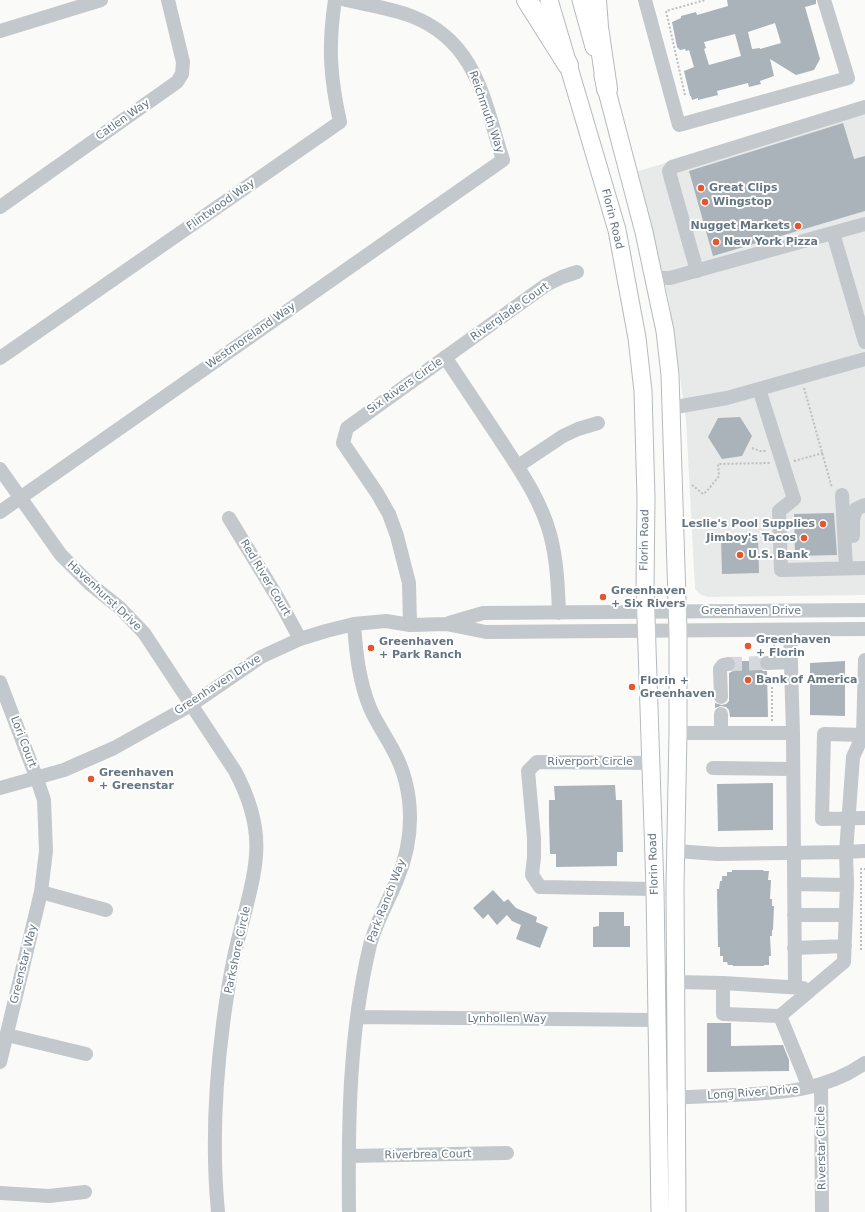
<!DOCTYPE html>
<html>
<head>
<meta charset="utf-8">
<style>
	body { margin:0 }
	canvas { display:block; background:#fafaf8 }
</style>
</head>
<body>
<canvas width="865" height="1212"></canvas>
<script>
const context = document.querySelector('canvas').getContext('2d');
context.lineJoin = 'round';
function fillPath(path, color) {
  context.fillStyle = color;
  context.fill(path, 'evenodd');
}
function strokePath(path, color, width, dash) {
  context.strokeStyle = color;
  context.lineWidth = width;
  context.lineCap = dash ? 'butt' : 'round';
  context.setLineDash(dash || []);
  context.stroke(path);
}
function drawText(font, color, halo, rows, align = 'center') {
  context.font = font + ' "DejaVu Sans",sans-serif';
  context.lineWidth = 4;
  context.setLineDash([]);
  context.textBaseline = 'middle';
  context.strokeStyle = halo;
  context.fillStyle = color;
  for (const [text, x, y, turn = 0] of rows) {
    context.save();
    context.translate(x, y);
    context.rotate((+turn || 0) * Math.PI / 180);
    context.textAlign = isNaN(turn) ? turn : align;
    if (halo) context.strokeText(text, 0, 0);
    context.fillText(text, 0, 0);
    context.restore();
  }
}
const built = new Path2D(`
	M865,105V595L707,597L701,595L695,589L686,420L669,300L638,171Z`);
const building = new Path2D(`
	M727,0H816V4L805,7L820,59L814,70L796,75L770,59L774,76L760,81L761,84L749,87L748,83L717,91L718,95L698,100V98L692,100L691,96H690L684,71L694,67L689,50L686,51L685,49L680,50L677,47L672,22L681,18V16L696,12L697,15L728,6ZM775,23L781,43L760,49V48L752,49L748,32ZM735,34L741,56L709,65L704,49L706,48L704,42Z
	M843,123L854,159L865,156V211L713,256L689,171Z
	M740,417L752,436L742,456L722,459L708,437L718,418Z
	M834,513L837,555L795,556L794,514Z
	M758,536L759,573L722,574L721,537Z
	M736,661H759L760,668L763,671H767L768,717H730L729,710L726,707L721,706L715,708V703L722,705L726,704L729,701V673L733,671L736,667Z
	M845,661V716L810,715V663Z
	M773,783V830L718,831L717,784Z
	M615,785L616,800H622L623,852H617V866L556,867V854H550L549,820V800H555L554,786Z
	M732,870H764L763,871H769L768,880H771L770,899H772V906H774L773,930H772V936H770L771,956H769V965H764V966H733V965H728L727,962H723V956H720V947H718L717,889H719L720,881H722V876H727V872H732Z
	M493,890L504,902L508,899L516,908L537,917L536,922L548,927L540,948L516,939L521,925L512,921L507,915L497,925L488,914L483,919L473,908Z
	M599,912H624V926H630V947H593V927L599,926Z
	M707,1023H731V1046L783,1045L789,1060V1071L707,1072Z`);
const minorTunnel = new Path2D(`
	M728,664L767,663`);
const path = new Path2D(`
	M685,95L666,11L705,0
	M804,388L832,488
	M752,448L760,451H766
	M794,461L823,453
	M692,485L703,494L707,491L719,476L718,464L770,463
	M774,644V651
	M772,675V721
	M861,950V869H865`);
const minor = new Path2D(`
	M645,0L679,125L848,78L824,0
	M0,31L101,0
	M0,207L177,82L182,74L183,62L168,0
	M833,233L865,342
	M697,271L671,179L669,171L672,167L865,107
	M654,278H670L865,224
	M445,357C463,384 481,411 499,438C519,469 540,498 550,534C557,560 558,586 559,613
	M0,358L340,122C330,77 328,46 335,0
	M759,389L794,499L779,511L781,570L865,568
	M670,408L727,398L865,359
	M518,466L563,436L578,429L598,423
	M0,469L61,555L90,584L120,608L144,633L235,771C269,835 256,867 240,932C232,962 227,993 223,1024C215,1086 212,1150 218,1212
	M842,495L846,568
	M0,512L503,160C484,101 477,41 411,16C391,8 367,5 346,0
	M229,518L279,600L300,639
	M853,536V520L856,509L865,505
	M449,623L483,613L865,610
	M410,625L409,583L397,536L389,514L377,493L343,443L347,428L546,285L562,277L577,272
	M790,631L793,733L795,986
	M767,663L791,662
	M0,682L37,779L44,800L46,851L41,892L0,1062
	M721,697L720,669L723,665L728,664
	M721,714V733
	M678,733H793
	M865,735L824,734L822,819L865,818
	M651,763L537,762L528,771L534,838V857L532,875L540,887L655,889
	M713,768L793,769
	M0,788L64,770L114,748L191,705L261,657L300,639L326,631L354,624L386,621L410,625L446,624L486,632L865,629
	M676,851L718,854L846,852L853,757L863,735L865,660
	M794,884L847,885
	M41,892L106,910
	M794,915H846
	M794,948L845,946
	M676,982L723,983L803,988
	M723,983V1014L780,1016L844,962L847,885L846,852L865,851
	M780,1016L809,1087
	M357,1017L656,1020
	M7,1035L86,1054
	M821,1084L822,1212
	M667,1098C689,1097 712,1096 734,1095C781,1093 825,1091 865,1063
	M349,1156L507,1153
	M0,1193L49,1196L85,1192
	M349,1212C348,1123 349,1033 370,945C376,922 388,902 397,880C405,861 410,840 410,818C410,794 404,769 392,748C385,735 376,722 370,708C359,681 356,653 354,624`);
const major = new Path2D(`
	M549,0L617,230L637,338L643,391L646,498L645,587L655,889L660,1212
	M581,0L594,47
	M603,76L644,232L665,331L670,375L678,632V733L675,887L677,1212`);
const highway = new Path2D(`
	M527,0L568,65
	M596,0L598,27L607,89`);
const markers = [
	[701,188,4,"#e4572e"],
	[705,202,4,"#e4572e"],
	[798,226,4,"#e4572e"],
	[716,242,4,"#e4572e"],
	[823,524,4,"#e4572e"],
	[804,538,4,"#e4572e"],
	[740,555,4,"#e4572e"],
	[603,597,4,"#e4572e"],
	[748,646,4,"#e4572e"],
	[371,648,4,"#e4572e"],
	[748,680,4,"#e4572e"],
	[632,687,4,"#e4572e"],
	[91,779,4,"#e4572e"]
];
const streetNames = [
	["Reichmuth Way",486,112,71],
	["Catlen Way",123,120,-35],
	["Flintwood Way",221,205,-35],
	["Florin Road",612,219,76],
	["Riverglade Court",510,312,-35],
	["Westmoreland Way",251,336,-35],
	["Six Rivers Circle",405,386,-35],
	["Florin Road",645,540,-89],
	["Red River Court",265,578,59],
	["Havenhurst Drive",104,596,43],
	["Greenhaven Drive",751,611],
	["Greenhaven Drive",218,685,-33],
	["Lori Court",23,742,69],
	["Riverport Circle",590,762],
	["Florin Road",654,864,-92],
	["Park Ranch Way",387,901,-69],
	["Parkshore Circle",238,950,-78],
	["Greenstar Way",24,964,-76],
	["Lynhollen Way",507,1019],
	["Long River Drive",753,1093,-4],
	["Riverstar Circle",822,1148,-91],
	["Riverbrea Court",428,1155,-1]
];
const poiNames = [
	["Great Clips",709,188],
	["Wingstop",713,202],
	["Nugget Markets",790,226,"right"],
	["New York Pizza",724,242],
	["Leslie's Pool Supplies",815,524,"right"],
	["Jimboy's Tacos",796,538,"right"],
	["U.S. Bank",748,555],
	["Greenhaven",611,591],
	["+ Six Rivers",611,604],
	["Greenhaven",756,640],
	["+ Florin",756,653],
	["Greenhaven",379,642],
	["+ Park Ranch",379,655],
	["Bank of America",756,680],
	["Florin +",640,681],
	["Greenhaven",640,694],
	["Greenhaven",99,773],
	["+ Greenstar",99,786]
];
fillPath(built, '#e8e9e9');
fillPath(building, '#aab3b9');
strokePath(minorTunnel, '#d5d9db', 14, [14, 7]);
strokePath(major, '#b5babe', 19);
strokePath(highway, '#b4b9bd', 22);
strokePath(path, '#bbbfc2', 2, [2, 2]);
strokePath(minor, '#c3c8cc', 14);
strokePath(major, '#fff', 17);
strokePath(highway, '#fff', 20);
for (const [x, y, r, color] of markers) {
  const dot = new Path2D();
  dot.arc(x, y, r, 0, 2 * Math.PI);
  context.fillStyle = color;
  context.fill(dot);
  strokePath(dot, '#fff', 1.5);
}
drawText('11px', '#657683', '#fff', streetNames);
drawText('bold 11px', '#657683', '#fff', poiNames, 'left');
</script>
</body>
</html>
